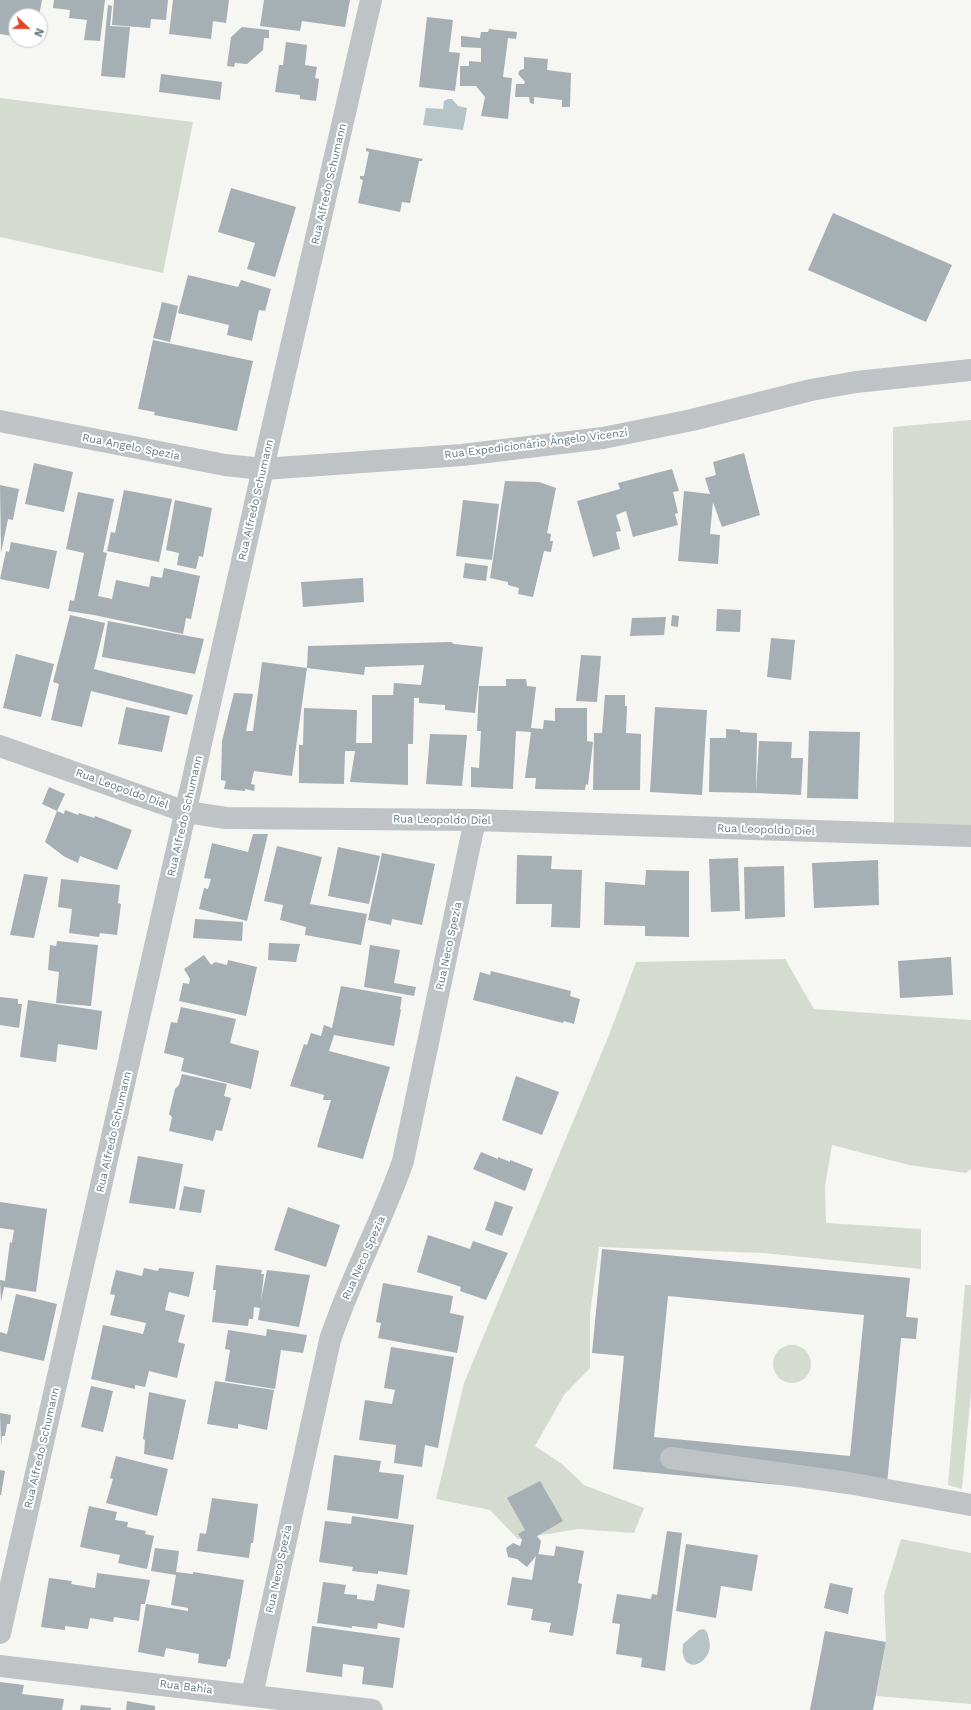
<!DOCTYPE html>
<html>
<head>
<meta charset="utf-8">
<style>
	body { margin:0 }
	#map { position:relative; width:971px; height:1710px; overflow:hidden; background:#f6f6f3; font-family:"Work Sans",sans-serif }
	canvas { display:block }
	.north { position:absolute; left:8px; top:8px; width:40px; height:40px; box-sizing:border-box; background:#fff; border:1px solid #c1c9cd; border-radius:50%; rotate:112deg; font-size:11px; font-weight:700; line-height:16px; text-align:center; color:#657883 }
	.north::after { content:''; display:block; margin:auto; width:14px; height:18px; background:#e04629; clip-path:polygon(50% 0,100% 100%,50% 72%,0 100%) }
</style>
</head>
<body>
<div id="map">
<canvas width="971" height="1710"></canvas>
<div class="north">N</div>
</div>
<script>
const context = document.querySelector('canvas').getContext('2d');
context.lineJoin = 'round';
function fillPath(path, color) {
  context.fillStyle = color;
  context.fill(path, 'evenodd');
}
function strokePath(path, color, width, dash) {
  context.strokeStyle = color;
  context.lineWidth = width;
  context.lineCap = dash ? 'butt' : 'round';
  context.setLineDash(dash || []);
  context.stroke(path);
}
function drawText(font, color, halo, rows, align = 'center') {
  context.font = font + ' "Work Sans",sans-serif';
  context.lineWidth = 4;
  context.setLineDash([]);
  context.textBaseline = 'middle';
  context.strokeStyle = halo;
  context.fillStyle = color;
  for (const [text, x, y, turn = 0] of rows) {
    context.save();
    context.translate(x, y);
    context.rotate((+turn || 0) * Math.PI / 180);
    context.textAlign = isNaN(turn) ? turn : align;
    if (halo) context.strokeText(text, 0, 0);
    context.fillText(text, 0, 0);
    context.restore();
  }
}
const green = new Path2D(`
	M0,98L193,122L163,273L0,237Z
	M971,420V825L894,826L893,427Z
	M785,959L814,1009L971,1020V1169L966,1173L909,1165L832,1145L825,1186L826,1223L921,1229V1269L763,1253L599,1247L590,1314V1368L564,1395L535,1446L562,1464L584,1485L644,1508L634,1533L578,1529L518,1539L490,1510L436,1499L464,1383L609,1035L636,962Z
	M965,1285H971V1392L962,1489L948,1485Z
	M773 1364a19 19 0 1 1 38 0a19 19 0 1 1-38 0Z
	M901,1539L971,1553V1704L876,1696L886,1642L884,1595Z`);
const water = new Path2D(`
	M448,99H452L458,106L467,108L463,130L423,125L426,108L443,109L444,101Z
	M704,1629L707,1632C709,1638 711,1645 709,1651C704,1666 686,1671 683,1654C682,1651 683,1647 683,1644L699,1630Z`);
const building = new Path2D(`
	M0,0H42L39,16H16L12,36L0,34Z
	M54,0H105L100,41L84,40L87,20L69,18L70,10L53,8Z
	M114,0H168L166,20L151,19L150,28L112,25Z
	M173,0H229L226,23L213,21L211,39L169,34Z
	M264,0H350L345,27L302,21L300,31L260,26Z
	M108,5L112,6L110,26L130,27L125,78L101,76Z
	M427,17L453,20L449,52L460,53L455,91L419,87Z
	M242,27L269,30V38H264L263,50L247,64L235,63L234,67L227,66L231,37Z
	M489,29L517,32L516,39L508,38L503,77L512,78L508,119L481,116L485,97L476,86H460V66H469V61L481,62V48L461,47V36L480,38L481,32H488Z
	M286,42L307,45L305,65L317,67L315,78L319,79L316,101L300,99V95L275,92L279,65H283Z
	M524,57L548,59L547,70L571,73L570,107H562V100L534,97V104L530,103L529,97H515L516,84H524L525,82L518,74L520,70L524,69Z
	M161,74L222,82L220,100L159,92Z
	M366,148L423,159L422,161H419L410,203L402,202L400,212L358,203L363,180L360,179V176H364L369,152L366,151Z
	M231,188L296,207L275,277L247,269L255,243L218,232Z
	M833,213L952,265L926,322L808,270Z
	M188,275L238,287L241,280L271,289L265,311L259,310L252,341L227,335L229,325L178,313Z
	M162,302L178,306L170,342L153,338Z
	M153,340L253,361L237,431L154,415L155,412L138,409Z
	M744,453L760,515L722,527L713,502L710,534L720,535L718,564L678,561L684,491L710,494L705,478L716,475L713,462Z
	M34,463L73,472L64,512L25,504Z
	M672,469L679,491L673,492L678,513L675,514L678,525L633,537L626,511L616,515L621,531L616,532L620,549L593,557L577,501L620,489L618,483Z
	M505,481L539,482L556,488L547,533L551,534L550,541H553L551,552L544,551L533,597L518,594L519,588L508,585V582L490,578Z
	M0,485L19,489L13,520L8,519L1,553Z
	M124,490L172,499L159,562L107,551L111,532L115,533Z
	M78,492L114,499L103,552L107,553L98,596L112,599L116,580L149,587L151,576L162,578L164,568L200,576L191,619L186,618L183,634L94,615L68,611L70,600L74,601L84,553L66,549Z
	M175,500L212,508L203,557L199,556L196,569L177,565L179,553L166,550Z
	M463,500L499,504L492,560L456,556Z
	M11,542L57,551L49,589L0,579L6,551L9,552Z
	M465,563L488,566L486,581L463,578Z
	M363,578L364,602L303,607L301,582Z
	M717,609L741,610L740,632L716,631Z
	M70,615L105,623L94,669L193,695L187,715L91,691L82,727L51,720L59,684L53,682Z
	M672,615L679,616L678,627L671,626Z
	M666,617L664,635L630,636L632,618Z
	M108,621L204,639L195,674L102,657Z
	M771,638L795,640L791,680L767,677Z
	M451,642L454,644L483,647L475,713L445,710V705L419,703V698H414L413,744H408V785L350,782L355,751H345L344,784L299,783V745H303L304,708L357,710L356,743H372V695H393L394,683L421,685L424,665L365,667L364,675L307,668L308,646Z
	M16,654L54,664L41,717L3,708Z
	M581,655L601,656L597,702L576,701Z
	M262,662L307,668L292,776L254,771L251,784L255,785L254,791L245,789V791L224,789L226,781L221,780L222,741L234,693L253,694L246,731H253Z
	M506,679H526L527,686L536,687L531,728L543,729L544,720L555,721V708H587V741L593,742L588,785L586,784L585,790L535,789L536,778H525L531,732L516,731L513,789L471,787V767L479,768L481,731H477L479,686H506Z
	M605,695H625V706H627L626,733L641,734L640,790H593L594,733H602Z
	M126,707L170,716L162,752L118,744Z
	M655,707L707,710L702,795L650,792Z
	M726,729L740,730V732L757,733L756,793L709,792L710,738H726Z
	M809,731L860,732L858,799L807,798Z
	M430,734L467,735L462,786L426,784Z
	M759,741L792,742L791,758H803L801,795L756,793Z
	M49,787L65,794L57,811L42,804Z
	M65,810L78,815L79,813L94,818L95,816L132,830L117,870L80,856L78,863L65,857L45,842L57,811L64,814Z
	M253,834H268L247,921L199,909L204,888L208,889L211,879L204,878L212,843L248,852Z
	M277,846L322,857L310,904L367,914L361,945L305,935L306,927L280,920L283,905L264,901Z
	M338,847L380,856L369,904L328,896Z
	M382,853L435,864L422,925L392,919L391,925L368,920Z
	M517,855L552,856L551,869L582,870L580,928L551,927L552,904H516Z
	M738,858L740,911L711,912L709,859Z
	M878,860L879,905L814,908L812,863Z
	M784,866L785,917L745,919L744,867Z
	M646,870L689,871V937L645,936V926L604,925L605,882L645,885Z
	M24,874L48,877L34,938L10,935Z
	M61,879L120,885L118,903L121,904L117,935L100,933L99,937L69,933L72,909L58,907Z
	M195,919L243,922L242,941L193,938Z
	M57,941L98,945L91,1006L56,1003L59,972L48,970L50,945L56,946Z
	M269,943L300,944L296,962L268,960Z
	M370,945L400,950L394,983L416,987L414,996L364,987Z
	M204,955L211,965L215,962L227,965L228,960L257,967L246,1016L179,1001L183,983L189,984L190,979L184,969Z
	M951,957L953,995L900,998L898,961Z
	M491,971L571,991L570,996L580,999L574,1024L564,1021L563,1023L473,1000L480,972L490,975Z
	M341,986L402,997L400,1009L401,1010L394,1046L334,1035L329,1051L390,1067L363,1159L317,1147L331,1100H323L324,1095L290,1086L304,1044L307,1045L311,1033L321,1036L324,1025L332,1028Z
	M0,997L18,999V1004H22L19,1028L0,1025Z
	M28,1000L102,1011L97,1050L58,1044L56,1062L20,1057Z
	M181,1007L236,1019L230,1043L259,1051L251,1089L181,1071L184,1058L164,1053L171,1022L177,1023Z
	M182,1074L227,1084L224,1096L231,1098L222,1131L216,1130L213,1141L169,1131L172,1117L169,1114L175,1089L179,1085Z
	M516,1076L559,1092L542,1135L502,1120Z
	M481,1152L498,1159V1157L510,1162V1160L533,1169L525,1191L473,1169Z
	M138,1156L183,1164L175,1209L129,1203Z
	M184,1186L205,1190L201,1213L179,1210Z
	M495,1201L513,1207L502,1236L485,1230Z
	M0,1202L47,1209L36,1292L4,1287L1,1302L0,1280L5,1281L10,1242L12,1243L14,1230L0,1228Z
	M288,1207L340,1225L326,1267L274,1250Z
	M428,1235L470,1249L473,1241L508,1253L486,1300L460,1291L461,1287L417,1272Z
	M602,1249L910,1278L906,1317L918,1318L916,1339L901,1338L886,1495L613,1469L624,1356L592,1353ZM668,1296L864,1315L850,1456L654,1437Z
	M216,1265L262,1270L261,1274H264L261,1300L267,1270L310,1275L299,1327L258,1320L260,1308L254,1307L253,1319H249L248,1326L212,1322L216,1290H213Z
	M144,1268L158,1271L159,1268L194,1272L189,1297L169,1292L165,1310L185,1315L178,1342L185,1344L177,1378L149,1371L145,1387L135,1385V1389L91,1379L103,1325L143,1334L146,1323L110,1315L115,1295L110,1294L116,1270L142,1276Z
	M383,1283L453,1296L450,1313L464,1316L457,1353L378,1338L381,1323L376,1322Z
	M16,1294L57,1304L44,1361L0,1351V1332L7,1334Z
	M267,1329L307,1335L303,1353L281,1350L275,1389L225,1381L230,1350L225,1349L228,1330L266,1336Z
	M391,1347L454,1357L438,1448L425,1445L422,1467L394,1463L396,1445L359,1440L365,1400L392,1404L395,1390L384,1388Z
	M215,1381L274,1390L267,1430L238,1424V1429L207,1424Z
	M91,1386L113,1391L103,1432L81,1427Z
	M149,1392L186,1400L173,1460L144,1454L145,1440L143,1439Z
	M0,1413L11,1415L10,1424H7L5,1436H2L1,1446Z
	M334,1455L381,1461L379,1472L404,1475L398,1519L327,1510Z
	M116,1456L168,1469L157,1516L106,1503L113,1479L110,1478Z
	M0,1470L5,1471L1,1495H0Z
	M540,1481L563,1521L537,1536L541,1541L539,1552L538,1554L554,1556L556,1546L584,1551L578,1583L582,1584L573,1636L549,1632L551,1623L531,1620L533,1609L507,1605L512,1577L532,1580L536,1556L527,1567L517,1559L508,1557L506,1548L513,1543L520,1546L522,1540L518,1534L525,1530L507,1498Z
	M212,1498L258,1504L253,1543H251L249,1558L197,1551L200,1533L206,1534Z
	M89,1506L117,1512L115,1520L128,1522L127,1527L146,1531L145,1534L154,1536L147,1569L118,1563L120,1555L80,1547Z
	M352,1516L414,1525L407,1575L378,1571V1574L352,1571L353,1567L319,1562L325,1521L351,1524Z
	M667,1531L682,1533L665,1671L641,1667L642,1658L616,1654L620,1624L612,1623L617,1594L651,1599L652,1594L657,1595Z
	M686,1544L758,1555L752,1591L721,1586L716,1618L676,1611Z
	M155,1548L179,1551L176,1572L193,1574V1572L244,1580L230,1659H228L226,1667L198,1663L199,1654L166,1648L164,1657L138,1652L146,1604L188,1611V1608L171,1605L176,1575L151,1571Z
	M97,1573L150,1580L145,1604H141L139,1621L114,1617L113,1622L90,1618L88,1629L65,1626V1630L41,1627L49,1578L72,1581L71,1584L95,1588Z
	M323,1582L346,1585L344,1594L357,1595V1599L374,1601L377,1584L410,1590L404,1628L378,1623L377,1629L352,1626V1628L317,1623Z
	M830,1583L853,1588L848,1614L824,1608Z
	M312,1626L400,1638L393,1688L362,1684L364,1667L343,1664L342,1677L306,1672Z
	M825,1631L886,1642L873,1710H810Z
	M0,1682L24,1685L22,1694L64,1699L62,1710H0Z
	M127,1701L155,1706V1710H126Z
	M81,1705L111,1708V1710H80Z`);
const minor = new Path2D(`
	M0,421L225,465L263,469L462,455L603,438L692,420L811,390L856,382L971,370
	M0,746L186,812L226,818L475,820L971,836
	M671,1458L848,1483L971,1505
	M0,1633L269,442L371,0
	M0,1666L372,1710
	M252,1695L330,1340C350,1279 382,1222 403,1161L475,820`);
const streetNames = [
	["Rua Alfredo Schumann",329,184,-77],
	["Rua Expedicionário Ângelo Vicenzi",536,444,-7],
	["Rua Angelo Spezia",131,447,11],
	["Rua Alfredo Schumann",256,500,-77],
	["Rua Leopoldo Diel",122,789,20],
	["Rua Alfredo Schumann",185,816,-77],
	["Rua Leopoldo Diel",442,820,1],
	["Rua Leopoldo Diel",766,830,2],
	["Rua Neco Spezia",449,946,-78],
	["Rua Alfredo Schumann",114,1132,-77],
	["Rua Neco Spezia",364,1258,-66],
	["Rua Alfredo Schumann",42,1448,-77],
	["Rua Neco Spezia",279,1569,-78],
	["Rua Bahia",186,1687,7]
];
fillPath(green, '#d6dbd2');
fillPath(water, '#b6c4c7');
fillPath(building, '#a6afb4');
strokePath(minor, '#bfc3c6', 22);
drawText('11px', '#657883', '#fff', streetNames);
</script>
</body>
</html>
